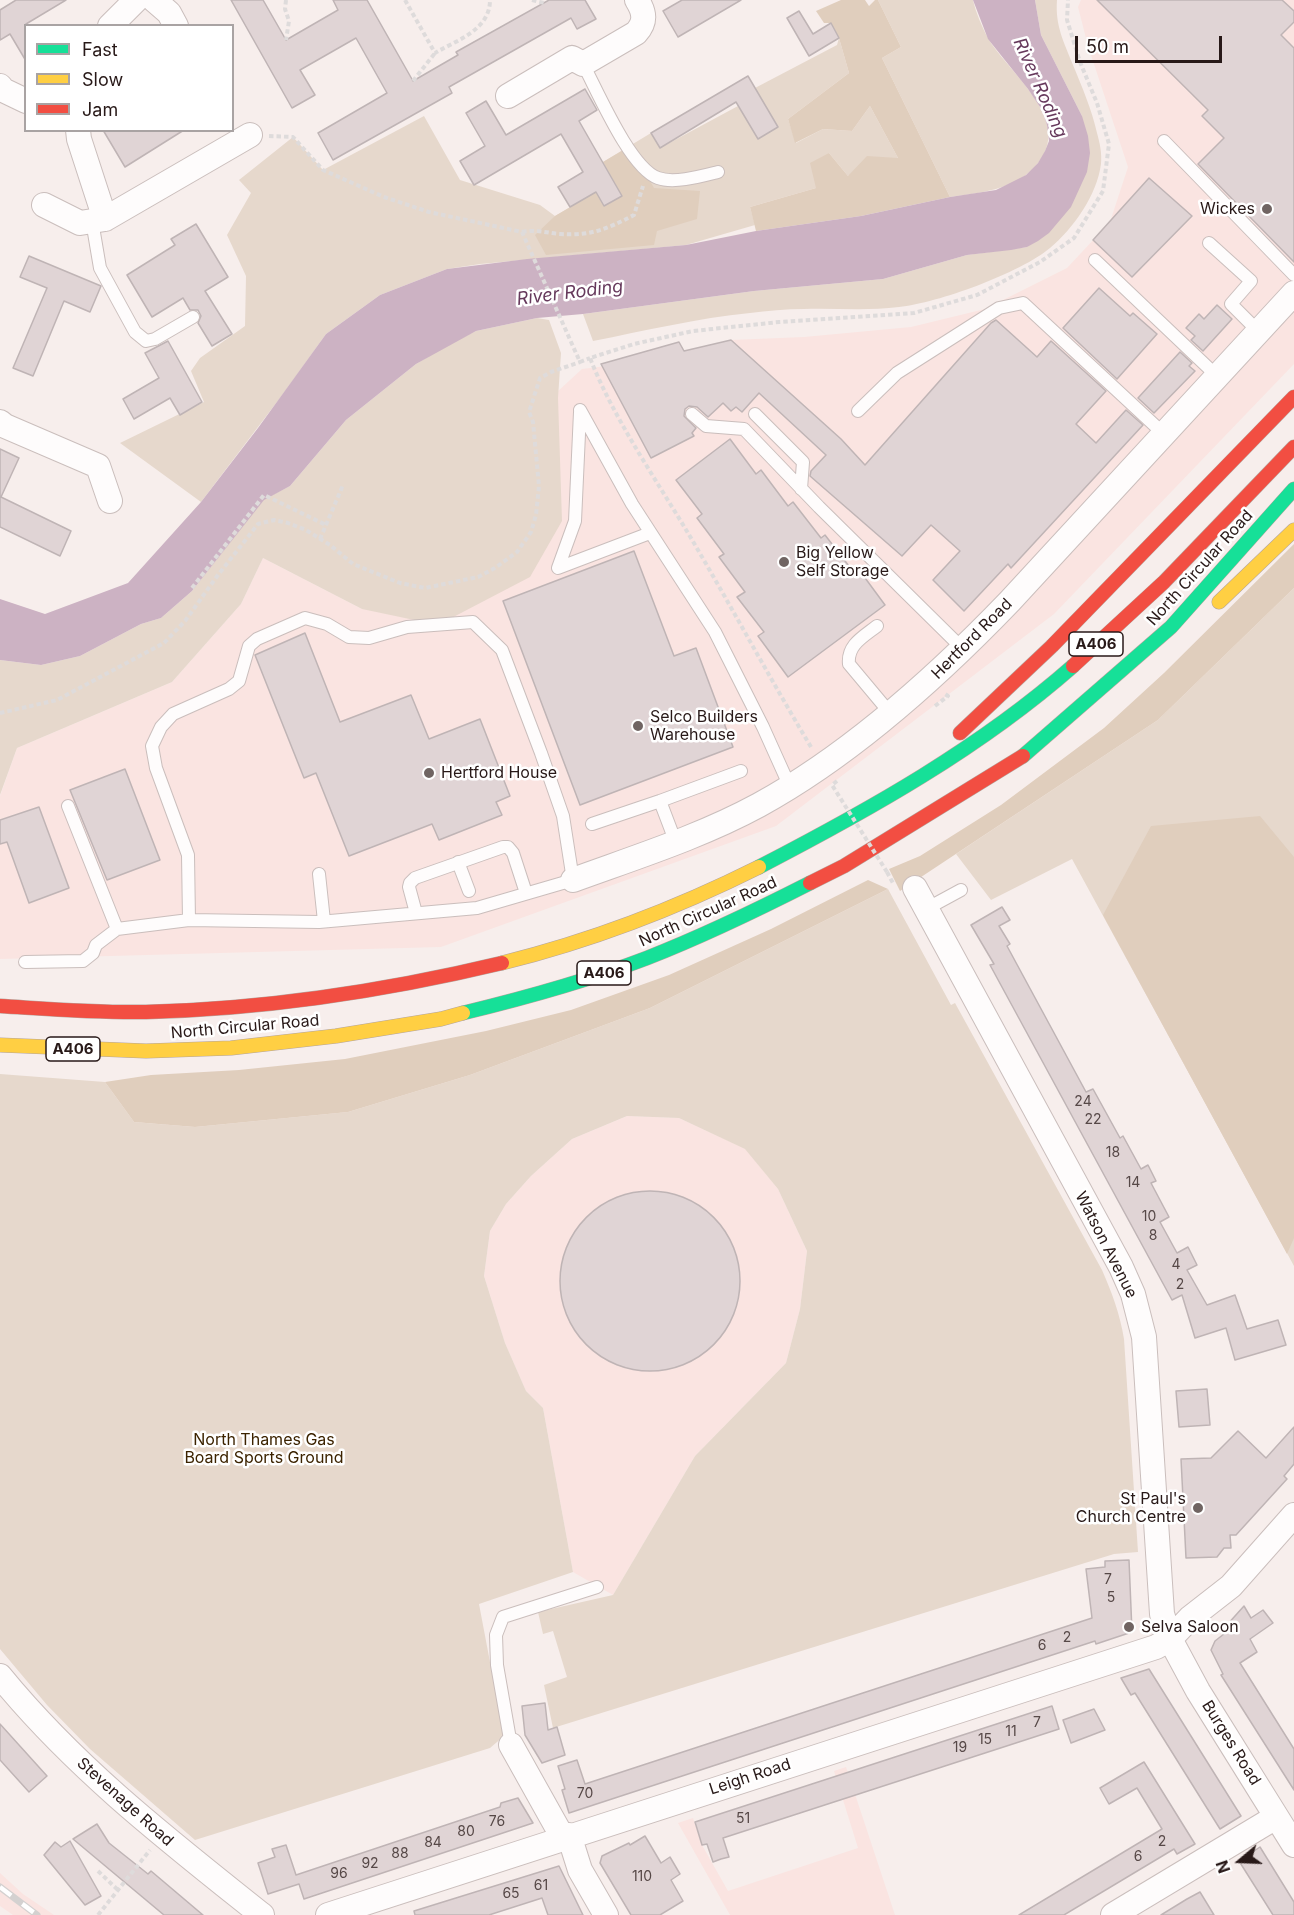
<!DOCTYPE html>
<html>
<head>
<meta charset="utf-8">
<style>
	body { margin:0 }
	#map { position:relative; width:1294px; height:1915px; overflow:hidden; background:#f7eeec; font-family:Inter,sans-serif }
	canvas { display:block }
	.legend { position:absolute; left:24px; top:24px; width:210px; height:108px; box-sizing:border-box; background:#fff; border:2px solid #a9a3a3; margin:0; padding:8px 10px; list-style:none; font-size:18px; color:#281918 }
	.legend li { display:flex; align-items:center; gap:12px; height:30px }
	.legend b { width:30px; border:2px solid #a9a3a3 }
	.north { position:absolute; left:1210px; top:1831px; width:60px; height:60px; -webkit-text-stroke:4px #fff; paint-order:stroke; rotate:251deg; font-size:16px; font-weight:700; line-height:24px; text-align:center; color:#281918 }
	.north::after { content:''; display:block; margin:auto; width:21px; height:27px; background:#281918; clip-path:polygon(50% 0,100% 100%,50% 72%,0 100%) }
	.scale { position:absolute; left:1075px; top:36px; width:147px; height:27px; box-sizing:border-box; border:3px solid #281918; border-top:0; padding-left:8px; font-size:18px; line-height:21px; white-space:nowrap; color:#281918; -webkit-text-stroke:4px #fff; paint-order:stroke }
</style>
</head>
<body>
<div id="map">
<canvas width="1294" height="1915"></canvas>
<ul class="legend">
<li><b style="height:8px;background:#16e098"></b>Fast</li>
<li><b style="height:8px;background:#ffcf43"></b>Slow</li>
<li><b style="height:8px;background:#f24e42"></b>Jam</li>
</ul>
<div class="north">N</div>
<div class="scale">50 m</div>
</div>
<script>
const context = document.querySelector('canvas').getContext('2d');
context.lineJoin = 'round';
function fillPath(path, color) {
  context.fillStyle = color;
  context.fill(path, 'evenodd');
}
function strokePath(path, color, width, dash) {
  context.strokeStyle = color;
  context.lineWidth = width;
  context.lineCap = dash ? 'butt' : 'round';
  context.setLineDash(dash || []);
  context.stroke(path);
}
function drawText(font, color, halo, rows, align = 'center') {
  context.font = font + ' Inter,sans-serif';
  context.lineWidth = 5;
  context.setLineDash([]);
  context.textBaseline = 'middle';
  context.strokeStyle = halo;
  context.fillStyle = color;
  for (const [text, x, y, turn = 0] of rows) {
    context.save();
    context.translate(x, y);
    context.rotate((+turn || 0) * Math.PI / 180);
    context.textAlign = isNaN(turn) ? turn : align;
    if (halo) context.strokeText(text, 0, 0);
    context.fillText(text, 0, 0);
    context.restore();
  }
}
const built = new Path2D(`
	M1081,0H1294V364L1054,614L776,826L441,947L0,959V796L17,748L172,682L241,604L263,558L362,609L561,521L557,392L582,369L639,362L731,340L804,337L911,327L985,309L1067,268L1110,222L1128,167L1088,46L1078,7Z
	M627,1116L679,1118L746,1149L778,1189L807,1251L800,1309L786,1363L695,1456L613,1595L573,1572L543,1408L526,1391L505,1343L484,1276L490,1231L506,1204L531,1176L572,1139Z
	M846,1767L895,1915H730L678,1823L693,1818L702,1845L728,1891L858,1848L834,1771Z
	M0,1873L23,1894L54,1915H13L0,1906Z`);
const green = new Path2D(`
	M878,0H973C976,13 982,27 988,38C1006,70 1067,114 1043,156C1023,189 985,192 950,197L882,58L901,47Z
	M1035,0H1057C1055,26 1064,42 1073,65C1082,87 1092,110 1097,133C1100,144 1102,153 1101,164C1097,195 1073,229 1050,248C1020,273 938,303 899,307C868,311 835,308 804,309C786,309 767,311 750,313C698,318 644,331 593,341L583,314L754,291L883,279L967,255L1027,247L1082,116L1041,35Z
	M839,38L849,73L788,119L796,143L823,129L852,131L870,106L898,158L848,176L829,153L816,188L750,207L755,225L686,245L480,264L447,269L380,295L326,334L283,394L201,502L120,443L204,402L191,371L200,358L245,326L246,276L227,235L251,193L239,180L293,137L323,170L424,116L460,180L540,205L555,216L596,192L605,206L622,196L603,162L651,133L660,148L738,106L758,138L778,127L755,88L837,45Z
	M537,318L549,320L561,353L558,398L562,521L530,577L438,625L362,609L263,558L241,604L172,682L17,748L0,795V660L41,665L80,656L141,624L161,618L192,591L264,499L290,486L346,420L416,364L451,343L476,331Z
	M1294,588V1266L1072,859L991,900L956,854L1158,720Z
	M888,889L951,1005L955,1003L1102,1270C1112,1293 1120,1314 1124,1339L1138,1552L1114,1554L553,1728L544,1685L567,1677L553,1631L543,1634L538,1612L613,1595L695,1456L786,1363L800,1309L807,1251L778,1189L745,1149L679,1118L627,1116L572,1139L531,1176L506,1204L490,1231L484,1276L505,1343L526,1391L543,1408L573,1572L479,1604L504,1736L490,1748L195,1840L90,1749L47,1705L0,1649V1074L105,1082L134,1122L195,1127L348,1112L470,1075L650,1008Z`);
const forest = new Path2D(`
	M841,0H865L869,6L875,0H878L901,47L882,58L950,197L861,216L756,231L750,207L816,188L810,163L829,153L848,176L867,156L898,158L870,106L852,131L823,129L795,143L788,119L849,73L839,38L831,23H824L816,11Z
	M630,146L654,188L700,191L697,219L657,231L654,245L546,255L535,235L555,216L596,192L605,206L622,196L603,162Z
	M1294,544V588L1158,720L900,891L889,869L920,856L1001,805L1104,728L1164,673Z
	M1260,816L1294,857V1238L1287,1254L1103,915L1151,826Z
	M868,880L888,889L650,1008L470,1075L348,1112L195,1127L134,1122L105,1082L151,1075L239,1070L345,1059L486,1031L571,1010L669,975L771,929Z`);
const water = new Path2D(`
	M973,0H1035L1041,35L1082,116L1088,136L1090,153L1087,172L1071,207L1049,233L1038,241L1027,247L1011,250L967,255L883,279L754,291L583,314L537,318L476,331L416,364L346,420L290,486L264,500L192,591L161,618L141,624L80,656L41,665L0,660V599L45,614L128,583L201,502L258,428L326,334L380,295L447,269L527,259L686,245L756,231L861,216L950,197L996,190L1026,175L1038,163L1045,151L1049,141L1047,125L1042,110L1028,89L988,39Z`);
const building = new Path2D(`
	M16,0H66L26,24V61L10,34L0,40V10Z
	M231,0H263L286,40L338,10L333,0H367L413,81L458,55L456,52L549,0H585L596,19L577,29L571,18L449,87L452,93L333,160L318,133L387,93L356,38L300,70L315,95L292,108Z
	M682,0H741L678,37L663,11Z
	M1097,0H1282L1294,11V22L1281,35L1294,48V262L1198,164L1224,138L1202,116L1208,110Z
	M799,11L813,34L831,23L839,38L809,56L787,18Z
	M748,76L778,127L758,139L736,102L660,148L651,133Z
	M585,89L597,110L579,121L622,196L604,206L596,192L570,207L558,187L583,172L561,134L474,185L460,161L485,146L466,113L486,101L506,135Z
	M103,130H184L125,167Z
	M1149,178L1192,216L1132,277L1093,240Z
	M196,224L228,277L205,291L232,334L212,346L198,323L201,316L198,310H190L183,298L152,317L127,275L175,245L171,239Z
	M29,256L101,286L90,312L64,301L33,376L13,368L47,288L20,277Z
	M1099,288L1130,316L1133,313L1157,334L1117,379L1063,328Z
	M1217,305L1232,319L1203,351L1191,340L1195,336L1186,328L1199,314L1204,319Z
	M996,320L1037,357L1051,341L1106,391L1076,424L1096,443L1126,410L1143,425L1011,568L1008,564L964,611L933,580L960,551L931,525L902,556L810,476L811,471L826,455L759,393L742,412L736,407L731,411L723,403L708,417L697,407L689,406L685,409L684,416L696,428L692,433L694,436L651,458L601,364L679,342L684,351L731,340L841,439L865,465L991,323Z
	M168,341L202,402L180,415L170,398L134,419L123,399L159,378L145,353Z
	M1180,352L1192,363L1189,366L1195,371L1154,413L1138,398Z
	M730,439L756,474L761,470L788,506L793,502L821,538L825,535L852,570L857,567L885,605L788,677L758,636L764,632L737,597L745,592L719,557L724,554L697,518L702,514L676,480Z
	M0,449L19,458L1,497L71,531L60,556L0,527Z
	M634,551L674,656L696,648L733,747L580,805L503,601Z
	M305,633L340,722L411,695L429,739L480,719L510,796L496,802L502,815L439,840L432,824L349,856L316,773L304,778L255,655Z
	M125,769L160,860L107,880L70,790Z
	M39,807L69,888L29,903L7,842L0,844V820Z
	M1002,907L1010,920L999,926L1010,944L1007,946L1086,1092L1093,1089L1120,1138L1123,1136L1141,1169L1148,1165L1156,1181L1151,1183L1169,1217L1160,1222L1177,1253L1188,1247L1197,1265L1187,1270L1207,1305L1235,1295L1247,1329L1278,1320L1286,1345L1235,1360L1226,1328L1195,1338L1182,1295L1172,1300L990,965L994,964L971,925Z
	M560 1281a90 90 0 1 1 180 0a90 90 0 1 1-180 0Z
	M1207,1389L1210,1425L1179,1427L1176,1391Z
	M1294,1427V1464L1284,1476L1287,1479L1236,1535H1230L1231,1548H1224L1217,1557L1186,1558L1181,1459L1211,1458L1238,1431L1266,1458Z
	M1129,1560L1132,1632L1096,1644L1095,1641L569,1813L562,1790L565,1789L558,1766L577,1760L585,1784L1092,1618L1086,1569L1105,1567V1561Z
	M1244,1606L1251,1618L1263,1610L1273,1623L1250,1639L1257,1652L1240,1663L1294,1749V1790L1221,1675L1223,1674L1211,1650L1215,1641L1229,1630L1226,1626Z
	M1149,1669L1241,1816L1220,1829L1135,1693L1131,1695L1121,1678Z
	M545,1703L548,1730L557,1727L565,1755L542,1763L525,1735L522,1706Z
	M1052,1706L1059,1729L723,1838L729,1857L721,1859L713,1862L707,1844L702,1845L695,1822Z
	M1094,1709L1105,1730L1071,1743L1063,1720Z
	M0,1724L47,1776L29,1792L0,1760Z
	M1144,1762L1195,1844L1177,1854L1174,1849L1064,1915H1019L1162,1829L1137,1788L1109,1804L1100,1788Z
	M518,1798L533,1823L304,1899L299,1884L268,1894L258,1863L275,1857L272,1849L286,1845L296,1875L500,1807L501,1803Z
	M97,1824L109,1843L148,1874L151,1871L203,1915H164L73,1839Z
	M645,1836L661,1863L670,1857L680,1874L671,1880L683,1901L660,1915H631L600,1863L602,1856L629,1843L630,1845Z
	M70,1841L101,1896L85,1905L44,1855L55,1842L61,1847Z
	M1260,1847L1294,1902V1915H1273L1239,1861Z
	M559,1866L583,1915H548L542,1898L489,1915H415L414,1911Z
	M1200,1892L1214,1915H1161L1187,1899Z`);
const path = new Path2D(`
	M286,0L285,9L289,21L286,40
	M405,0L435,53C457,40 490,30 490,0
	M532,0L544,3
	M413,81L435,53
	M269,136L293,137L323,170L384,197L429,212L522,232L580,362L590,358
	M522,232C536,229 547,233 560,234C591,236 607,229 634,215L643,186
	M320,539L343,485
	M192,588L264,495L326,525
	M935,706L948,696L945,694
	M0,713L57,700L164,643L185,621L218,575L258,524L274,520L288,523L306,530L330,545L353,564L400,583L425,588L478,577L495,568L517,552L531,532L536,515L539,486L533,422L529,412L540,378L551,372L580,362
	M811,747C769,677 730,604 688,533C655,478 613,417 590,358L634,344L693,331L779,322L914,313L977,295L1040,262L1074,238L1103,191L1109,144L1097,103L1080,62L1067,20L1068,0
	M887,872L894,885
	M98,1871L118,1890
	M98,1915L150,1850`);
const lane = new Path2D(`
	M583,64C598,92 630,168 658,178C674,184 702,176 718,172
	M1164,141L1294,275
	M92,221L100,268L135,332L146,341L155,339L193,317
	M1209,243L1251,281L1231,304L1259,332
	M1095,260L1218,377
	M580,410L632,504L715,632L763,727L790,787
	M858,411L897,373L999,308L1023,303L1164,434
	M580,412L575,521L558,568L650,533
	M692,414L706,426L744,429L819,507L964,650
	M755,414L803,462L801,489
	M305,618L327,624L349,637L369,638L407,627L473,622L502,650L541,753L563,816L573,880L477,908L319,922L189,920L188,855L156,768L152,746L161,727L173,714L229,689L239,681L249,646L257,639Z
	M877,626C863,637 847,645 849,664L890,713
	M660,801L676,843
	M68,806L117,929
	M592,824L660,801L741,771
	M458,862L469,891
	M319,874L324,921
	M926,909L961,890
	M416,913L409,887L410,883L415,878L503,847H508L513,853L526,893
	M25,962L83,961L93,953L96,945L117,929L189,920
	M511,1745L497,1665L496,1635L503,1617L597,1587`);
const street = new Path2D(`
	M154,0L169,13L176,26
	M110,26L136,0
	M0,86L3,90L26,101
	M508,96L572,58L583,64L636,33C646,22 645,13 637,0
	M78,130L79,139L105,219
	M44,205L80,223L105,219L250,135
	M0,422L5,426L98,466L110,501
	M573,880C636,857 700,837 759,805C852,754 937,677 1010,601L1294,293
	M915,888L1121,1267L1133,1294L1144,1337L1162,1614L1170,1639L1198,1691L1294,1845
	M0,1676C76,1769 169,1841 262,1915
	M511,1745L563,1838
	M569,1835L580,1870L606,1915
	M328,1915L1156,1647L1170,1639L1190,1618L1231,1586L1294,1515
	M1113,1915L1276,1817`);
const fast = new Path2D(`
	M1023,756L1171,627L1294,489
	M759,867C869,810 980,748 1073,666
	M463,1013C525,998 587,981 647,958C703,936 757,910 810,883`);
const slow = new Path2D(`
	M1219,602L1294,530
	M502,963C591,941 677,908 759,867
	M0,1045L146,1051L231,1048L336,1036L441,1019L463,1013`);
const jam = new Path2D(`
	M1073,666L1164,582L1294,447
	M960,733L1052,646L1294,397
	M810,883L844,866L1023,756
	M0,1006C49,1009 97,1013 146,1012C266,1009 385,991 502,963`);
const rail = new Path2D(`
	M0,1887L37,1915`);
const pathBridge = new Path2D(`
	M837,781L832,785L887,872`);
const markers = [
	[1267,209,6,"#706462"],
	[784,562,6,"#706462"],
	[638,726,6,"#706462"],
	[429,773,6,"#706462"],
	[1198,1508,6,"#706462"],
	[1129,1627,6,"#706462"]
];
const numberNames = [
	["24",1083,1102],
	["22",1093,1120],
	["18",1113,1153],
	["14",1133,1183],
	["10",1149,1217],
	["8",1153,1236],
	["4",1176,1265],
	["2",1180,1285],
	["7",1108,1580],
	["5",1111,1598],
	["2",1067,1638],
	["6",1042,1646],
	["7",1037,1723],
	["11",1011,1732],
	["15",985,1740],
	["19",960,1748],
	["70",585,1794],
	["51",743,1819],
	["76",497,1822],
	["80",466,1832],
	["2",1162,1842],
	["84",433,1843],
	["88",400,1854],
	["6",1138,1857],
	["92",370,1864],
	["96",339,1874],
	["110",642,1877],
	["61",541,1886],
	["65",511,1894]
];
const shields = [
	[1096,644,54],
	[604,973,54],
	[73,1049,54]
];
const shieldNames = [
	["A406",1096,644],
	["A406",604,973],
	["A406",73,1049]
];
const poiNames = [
	["Wickes",1255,209,"right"],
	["Big Yellow",796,553],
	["Self Storage",796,571],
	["Selco Builders",650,717],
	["Warehouse",650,735],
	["Hertford House",441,773],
	["St Paul's",1186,1499,"right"],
	["Church Centre",1186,1517,"right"],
	["Selva Saloon",1141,1627]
];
const streetNames = [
	["North Circular Road",1200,568,-48],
	["Hertford Road",972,639,-45],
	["North Circular Road",708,912,-24],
	["North Circular Road",245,1027,-5],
	["Watson Avenue",1106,1245,63],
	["Burges Road",1231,1743,58],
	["Leigh Road",750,1777,-18],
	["Stevenage Road",125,1802,42]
];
const parkNames = [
	["North Thames Gas",264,1440],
	["Board Sports Ground",264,1458]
];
const waterNames = [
	["River Roding",1040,88,66],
	["River Roding",570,293,-7]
];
fillPath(built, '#fae4e1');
fillPath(green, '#e6d8cc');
fillPath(forest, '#e0cebd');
fillPath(water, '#ccb2c3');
fillPath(building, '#e0d4d5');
strokePath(building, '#bfb4b5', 1.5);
strokePath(lane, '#cabebc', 14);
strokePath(street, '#cabebc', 26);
strokePath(fast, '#b4a49c', 15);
strokePath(slow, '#b4a49c', 15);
strokePath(jam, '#b4a49c', 15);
strokePath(path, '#dedbdb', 4, [4.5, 3]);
strokePath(lane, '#fefcfc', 12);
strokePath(street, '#fefcfc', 24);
strokePath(fast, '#16e098', 14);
strokePath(slow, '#ffcf43', 14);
strokePath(jam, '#f24e42', 14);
strokePath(rail, '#d4d1d0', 7);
strokePath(rail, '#fff', 4.5, [14]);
strokePath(pathBridge, '#dedbdb', 4, [4.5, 3]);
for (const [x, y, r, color] of markers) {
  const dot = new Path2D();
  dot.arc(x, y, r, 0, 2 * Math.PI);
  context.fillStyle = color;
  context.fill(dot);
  strokePath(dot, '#fff', 2);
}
drawText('14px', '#564847', null, numberNames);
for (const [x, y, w] of shields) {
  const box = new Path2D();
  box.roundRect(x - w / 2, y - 12, w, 24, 4.5);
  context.fillStyle = '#fff';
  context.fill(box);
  strokePath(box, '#281918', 1.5);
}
drawText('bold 15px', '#281918', null, shieldNames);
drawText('16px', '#281918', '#fff', poiNames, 'left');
drawText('16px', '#281918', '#fff', streetNames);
drawText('16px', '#3c2300', '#fff', parkNames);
drawText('italic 18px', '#66395c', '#fff', waterNames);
</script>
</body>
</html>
